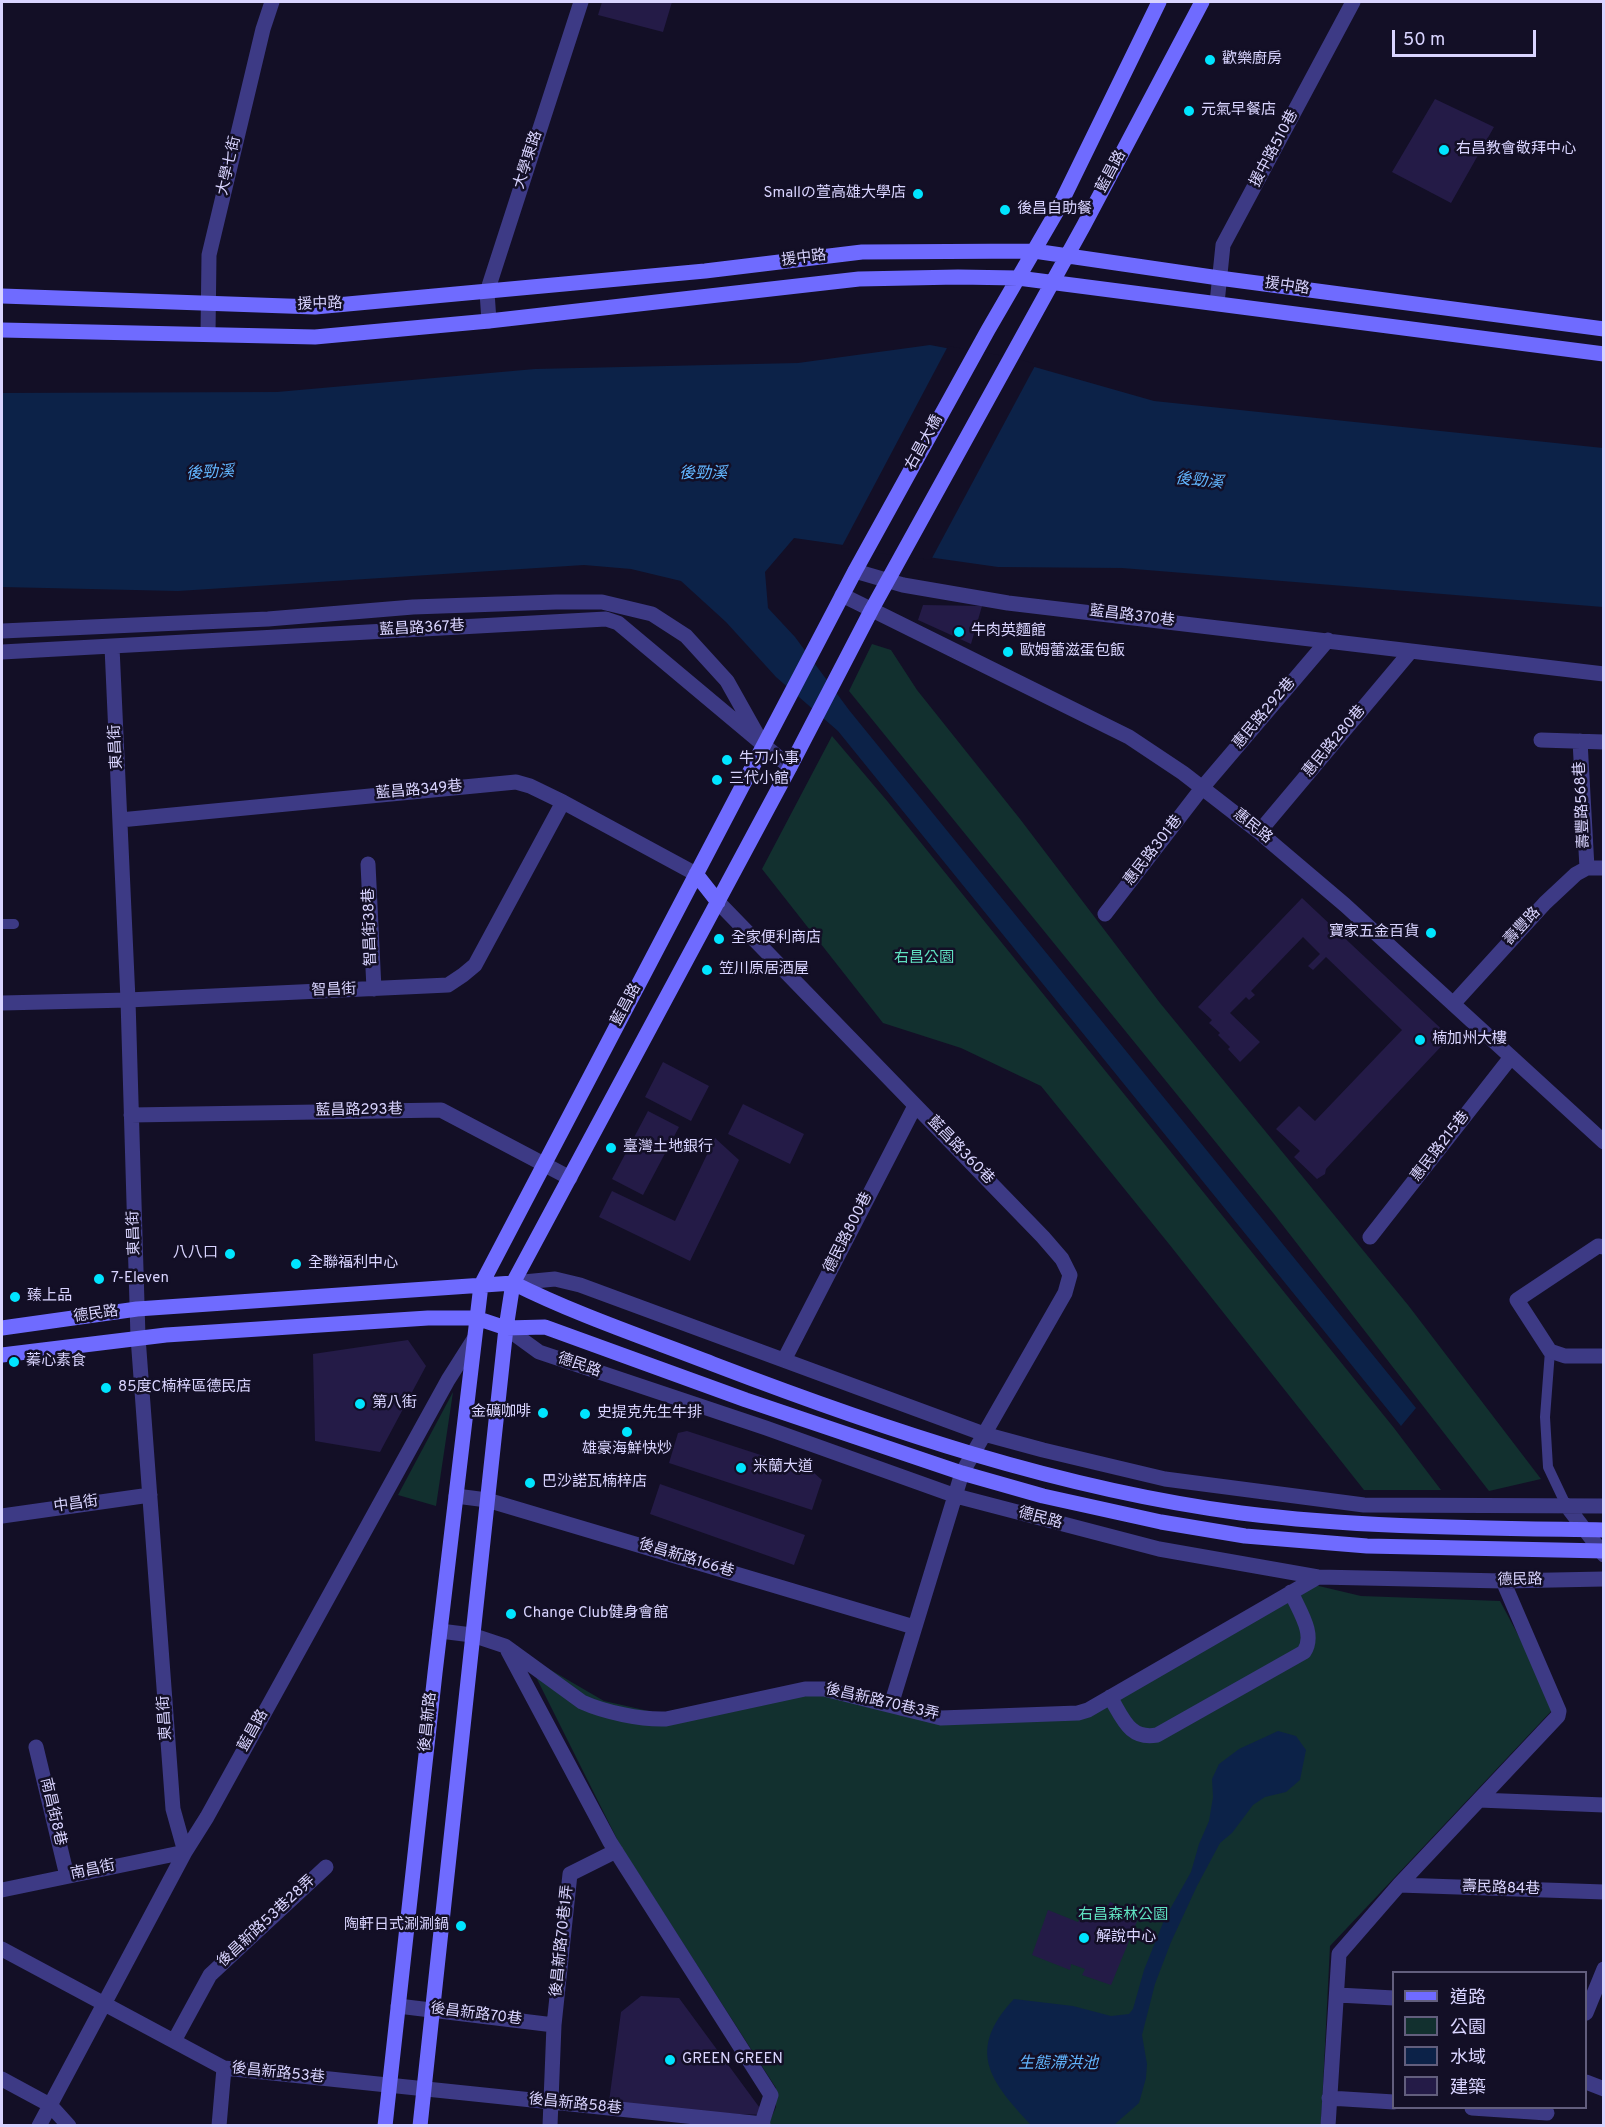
<!DOCTYPE html>
<html>
<head>
<meta charset="utf-8">
<style>
	body { margin:0 }
	#map { position:relative; width:1605px; height:2127px; overflow:hidden; background:#130f26; font-family:Overpass,"Noto Sans TC",sans-serif }
	canvas { display:block }
	.frame { position:absolute; inset:0; border:3px solid #d9d4ff; pointer-events:none }
	.legend { position:absolute; left:1392px; top:1971px; width:195px; height:138px; box-sizing:border-box; background:#130f26; border:2px solid #625e7d; margin:0; padding:8px 10px; list-style:none; font-size:18px; color:#d9d4ff }
	.legend li { display:flex; align-items:center; gap:12px; height:30px }
	.legend b { width:30px; border:2px solid #625e7d }
	.scale { position:absolute; left:1392px; top:30px; width:144px; height:27px; box-sizing:border-box; border:3px solid #d9d4ff; border-top:0; padding-left:8px; font-size:18px; line-height:21px; white-space:nowrap; color:#d9d4ff; -webkit-text-stroke:4px #130f26; paint-order:stroke }
</style>
</head>
<body>
<div id="map">
<canvas width="1605" height="2127"></canvas>
<div class="frame"></div>
<ul class="legend">
<li><b style="height:8px;background:#6f6bff"></b>道路</li>
<li><b style="height:16px;background:#12302f"></b>公園</li>
<li><b style="height:16px;background:#0c2248"></b>水域</li>
<li><b style="height:16px;background:#241b47"></b>建築</li>
</ul>
<div class="scale">50 m</div>
</div>
<script>
const context = document.querySelector('canvas').getContext('2d');
context.lineJoin = 'round';
function fillPath(path, color) {
  context.fillStyle = color;
  context.fill(path, 'evenodd');
}
function strokePath(path, color, width, dash) {
  context.strokeStyle = color;
  context.lineWidth = width;
  context.lineCap = dash ? 'butt' : 'round';
  context.setLineDash(dash || []);
  context.stroke(path);
}
function drawText(font, color, halo, rows, align = 'center') {
  context.font = font + ' Overpass,"Noto Sans TC","Noto Sans JP",sans-serif';
  context.lineWidth = 5;
  context.setLineDash([]);
  context.textBaseline = 'middle';
  context.strokeStyle = halo;
  context.fillStyle = color;
  for (const [text, x, y, turn = 0] of rows) {
    context.save();
    context.translate(x, y);
    context.rotate((+turn || 0) * Math.PI / 180);
    context.textAlign = isNaN(turn) ? turn : align;
    if (halo) context.strokeText(text, 0, 0);
    context.fillText(text, 0, 0);
    context.restore();
  }
}
const green = new Path2D(`
	M872,644L891,650L917,690L1020,819L1160,1003L1408,1305L1541,1479L1489,1491L1274,1214L849,691Z
	M832,736L888,802L1394,1428L1441,1490H1364L1169,1244L1041,1086L961,1048L883,1023L762,869Z
	M453,1392L436,1506L398,1495Z
	M1302,1582L1361,1596L1500,1601L1556,1706L1330,1946L1321,2125H768L776,2107V2088L620,1845L525,1655L604,1701L662,1714L822,1688L971,1724L1090,1710Z`);
const water = new Path2D(`
	M930,345L1010,360L1154,401L1603,448V607L1122,568L998,567L794,538L765,572L768,608L795,637L849,710L1416,1408L1401,1426L838,731L776,677L726,622L681,581L631,569L584,565L178,591L2,587V393L277,392L535,369L798,363Z
	M1278,1731L1296,1736L1306,1750L1300,1780L1286,1792L1265,1797L1253,1805L1232,1833L1220,1843L1197,1886L1171,1942L1155,1984L1142,2035L1147,2064L1146,2078L1139,2103L1114,2125H1031C991,2082 965,2051 1014,1999L1073,2006L1111,2016L1129,2014L1133,2009L1144,1970L1165,1918L1191,1872L1199,1844L1209,1821L1213,1797L1212,1779L1219,1764L1239,1749Z`);
const pier = new Path2D(`
	M948,346L1010,357L1036,364L931,560L841,548Z`);
const building = new Path2D(`
	M602,2H672L663,32L598,15Z
	M1435,99L1494,127L1451,203L1392,172Z
	M923,605L982,606L971,644L918,620Z
	M1302,898L1450,1037L1326,1169L1325,1174L1317,1179L1294,1157L1300,1151L1276,1129L1299,1106L1315,1121L1402,1030L1326,957L1313,970L1308,966L1320,954L1303,937L1251,991L1255,995L1249,1000L1246,997L1230,1013L1260,1042L1240,1062L1228,1049L1230,1047L1218,1035L1220,1033L1209,1023L1212,1020L1198,1007Z
	M663,1062L709,1086L691,1121L645,1097Z
	M743,1104L804,1134L790,1164L728,1134Z
	M648,1111L679,1127L643,1195L612,1179Z
	M715,1138L739,1160L690,1261L599,1217L612,1191L675,1221Z
	M408,1340L426,1366L380,1452L315,1441L313,1354Z
	M687,1431L813,1472L822,1480L812,1510L669,1463L678,1433Z
	M660,1484L805,1535L794,1565L650,1514Z
	M1110,1902L1140,1914L1111,1985L1082,1975L1085,1969L1071,1964L1070,1970L1032,1955L1048,1910L1078,1922L1087,1909L1098,1905L1107,1907Z
	M641,1996L679,1998L765,2115L608,2109L621,2012Z`);
const lane = new Path2D(`
	M2,924H14
	M1550,1351L1545,1417L1548,1467L1566,1505`);
const street = new Path2D(`
	M1217,303L1223,245L1353,2
	M489,321L487,292L581,2
	M208,334L209,255L263,29L272,2
	M855,571L903,585L1008,603L1604,674
	M842,595L1129,737L1183,773L1259,832L1345,905L1604,1142
	M2,631L268,619L413,607L556,602H602L652,614L686,636L727,681L759,738
	M112,647L128,1000L138,1337L173,1809L185,1852
	M2,652L606,619L618,623L790,767
	M1541,740L1604,742
	M1580,741L1587,868
	M120,820L516,782L530,786L563,802L696,874
	M1259,832L1411,651
	M368,864L374,989
	M718,902L1043,1237L1062,1259L1070,1275L1065,1293L962,1473L891,1705
	M1105,914L1202,788L1328,640
	M2,1003L128,1000L448,985L463,975L475,965L563,802
	M1453,1004L1545,903L1576,874L1587,868H1604
	M131,1115L441,1110L570,1178
	M1370,1237L1511,1057
	M1604,1247L1598,1246L1517,1300L1550,1351L1565,1356H1604
	M513,1283L555,1279L580,1285L984,1434L1043,1450L1165,1479L1364,1505L1604,1506
	M506,1328L539,1352L766,1428L956,1496L1159,1549L1318,1577L1503,1581L1604,1579
	M784,1360L915,1106
	M456,1496L487,1500L914,1627
	M1566,1505L1604,1555
	M2,1516L150,1495
	M440,1631L472,1635L505,1646L582,1702C604,1712 641,1720 666,1719L805,1689H824L941,1718L1078,1713L1088,1710L1318,1577
	M508,1651L610,1842L771,2095L761,2126
	M1110,1697C1123,1718 1129,1740 1157,1735L1304,1652C1316,1634 1299,1611 1291,1592
	M36,1747L67,1876
	M1479,1800L1604,1805
	M1399,1885L1604,1892
	M2,1890L185,1852
	M2,1949L224,2068L763,2124
	M1338,1995L1394,1998
	M398,2006L554,2025
	M1586,2013L1604,1969
	M174,2041L210,1975L326,1867
	M2,2079L50,2105L69,2126
	M1586,2082L1604,2089
	M1329,2098L1394,2102
	M1472,2108L1547,2113
	M39,2126L185,1852L207,1817L448,1380L474,1339
	M219,2126L224,2068
	M550,2126L554,2025L570,1874L616,1851
	M1328,2126L1339,1954L1399,1885L1558,1716L1559,1711L1503,1581`);
const secondary = new Path2D(`
	M2,296L315,307L705,271L862,252L1034,251L1219,278L1604,329
	M2,330L315,337L489,321L859,279L958,277L1018,278L1604,354
	M696,874L718,902
	M2,1328L137,1309L513,1283C577,1315 646,1338 713,1364C883,1429 1059,1489 1241,1513C1361,1528 1482,1528 1604,1530
	M2,1355L166,1335L428,1318H476L506,1328L545,1327L746,1400L962,1473L1043,1496L1161,1522L1245,1536L1367,1546L1604,1551
	M385,2126L435,1673L481,1285L855,571L988,330L1057,211L1159,2
	M420,2126L506,1328L513,1283L790,767L872,609L1084,225L1202,2`);
const markers = [
	[1210,60,6,"#00e5ff"],
	[1189,111,6,"#00e5ff"],
	[1444,150,6,"#00e5ff"],
	[918,194,6,"#00e5ff"],
	[1005,210,6,"#00e5ff"],
	[959,632,6,"#00e5ff"],
	[1008,652,6,"#00e5ff"],
	[727,760,6,"#00e5ff"],
	[717,780,6,"#00e5ff"],
	[1431,933,6,"#00e5ff"],
	[719,939,6,"#00e5ff"],
	[707,970,6,"#00e5ff"],
	[1420,1040,6,"#00e5ff"],
	[611,1148,6,"#00e5ff"],
	[230,1254,6,"#00e5ff"],
	[296,1264,6,"#00e5ff"],
	[99,1279,6,"#00e5ff"],
	[15,1297,6,"#00e5ff"],
	[14,1362,6,"#00e5ff"],
	[106,1388,6,"#00e5ff"],
	[360,1404,6,"#00e5ff"],
	[543,1413,6,"#00e5ff"],
	[585,1414,6,"#00e5ff"],
	[627,1432,6,"#00e5ff"],
	[741,1468,6,"#00e5ff"],
	[530,1483,6,"#00e5ff"],
	[511,1614,6,"#00e5ff"],
	[461,1926,6,"#00e5ff"],
	[1084,1938,6,"#00e5ff"],
	[670,2060,6,"#00e5ff"]
];
const poiNames = [
	["歡樂廚房",1222,60],
	["元氣早餐店",1201,111],
	["右昌教會敬拜中心",1456,150],
	["Smallの萱高雄大學店",906,194,"right"],
	["後昌自助餐",1017,210],
	["牛肉英麵館",971,632],
	["歐姆蕾滋蛋包飯",1020,652],
	["牛刀小事",739,760],
	["三代小館",729,780],
	["寶家五金百貨",1419,933,"right"],
	["全家便利商店",731,939],
	["笠川原居酒屋",719,970],
	["楠加州大樓",1432,1040],
	["臺灣土地銀行",623,1148],
	["八八口",218,1254,"right"],
	["全聯福利中心",308,1264],
	["7-Eleven",111,1279],
	["臻上品",27,1297],
	["蓁心素食",26,1362],
	["85度C楠梓區德民店",118,1388],
	["第八街",372,1404],
	["金礦咖啡",531,1413,"right"],
	["史提克先生牛排",597,1414],
	["雄豪海鮮快炒",627,1450,"center"],
	["米蘭大道",753,1468],
	["巴沙諾瓦楠梓店",542,1483],
	["Change Club健身會館",523,1614],
	["陶軒日式涮涮鍋",449,1926,"right"],
	["解說中心",1096,1938],
	["GREEN GREEN",682,2060]
];
const streetNames = [
	["援中路510巷",1275,149,-62],
	["大學東路",529,160,-72],
	["大學七街",230,166,-77],
	["藍昌路",1112,172,-62],
	["援中路",804,259,-7],
	["援中路",1287,287,8],
	["援中路",320,305,-2],
	["右昌大橋",925,443,-61],
	["藍昌路370巷",1132,617,7],
	["藍昌路367巷",422,629,-3],
	["惠民路292巷",1265,714,-50],
	["惠民路280巷",1335,742,-50],
	["東昌街",117,747,-93],
	["藍昌路349巷",419,791,-5],
	["壽豐路568巷",1583,805,-93],
	["惠民路",1252,827,39],
	["惠民路301巷",1154,851,-52],
	["智昌街38巷",371,927,-92],
	["壽豐路",1523,927,-47],
	["智昌街",334,991,-2],
	["藍昌路",627,1005,-62],
	["藍昌路293巷",359,1111,-1],
	["惠民路215巷",1441,1147,-52],
	["藍昌路360巷",960,1151,46],
	["東昌街",135,1233,-92],
	["德民路800巷",849,1233,-63],
	["德民路",96,1315,-8],
	["德民路",579,1366,19],
	["中昌街",76,1505,-8],
	["德民路",1040,1519,15],
	["後昌新路166巷",686,1559,17],
	["德民路",1520,1581,-1],
	["後昌新路70巷3弄",882,1703,13],
	["東昌街",166,1718,-94],
	["後昌新路",429,1722,-84],
	["藍昌路",254,1731,-61],
	["南昌街8巷",52,1812,77],
	["南昌街",93,1871,-12],
	["壽民路84巷",1501,1889,2],
	["後昌新路53巷28弄",267,1922,-43],
	["後昌新路70巷1弄",563,1941,-84],
	["後昌新路70巷",476,2015,7],
	["後昌新路53巷",278,2074,6],
	["後昌新路58巷",575,2105,6]
];
const parkNames = [
	["右昌公園",924,959],
	["右昌森林公園",1123,1916]
];
const waterNames = [
	["後勁溪",210,474,-3],
	["後勁溪",703,475],
	["後勁溪",1199,482,6],
	["生態滯洪池",1058,2065]
];
fillPath(green, '#12302f');
fillPath(water, '#0c2248');
fillPath(pier, '#130f26');
fillPath(building, '#241b47');
strokePath(lane, '#3d3a85', 10);
strokePath(street, '#3d3a85', 15);
strokePath(secondary, '#6f6bff', 15);
for (const [x, y, r, color] of markers) {
  const dot = new Path2D();
  dot.arc(x, y, r, 0, 2 * Math.PI);
  context.fillStyle = color;
  context.fill(dot);
  strokePath(dot, '#130f26', 2);
}
drawText('15px', '#d9d4ff', '#130f26', poiNames, 'left');
drawText('15px', '#d9d4ff', '#130f26', streetNames);
drawText('15px', '#5fe0c0', '#130f26', parkNames);
drawText('italic 16px', '#62b6ff', '#130f26', waterNames);
</script>
</body>
</html>
